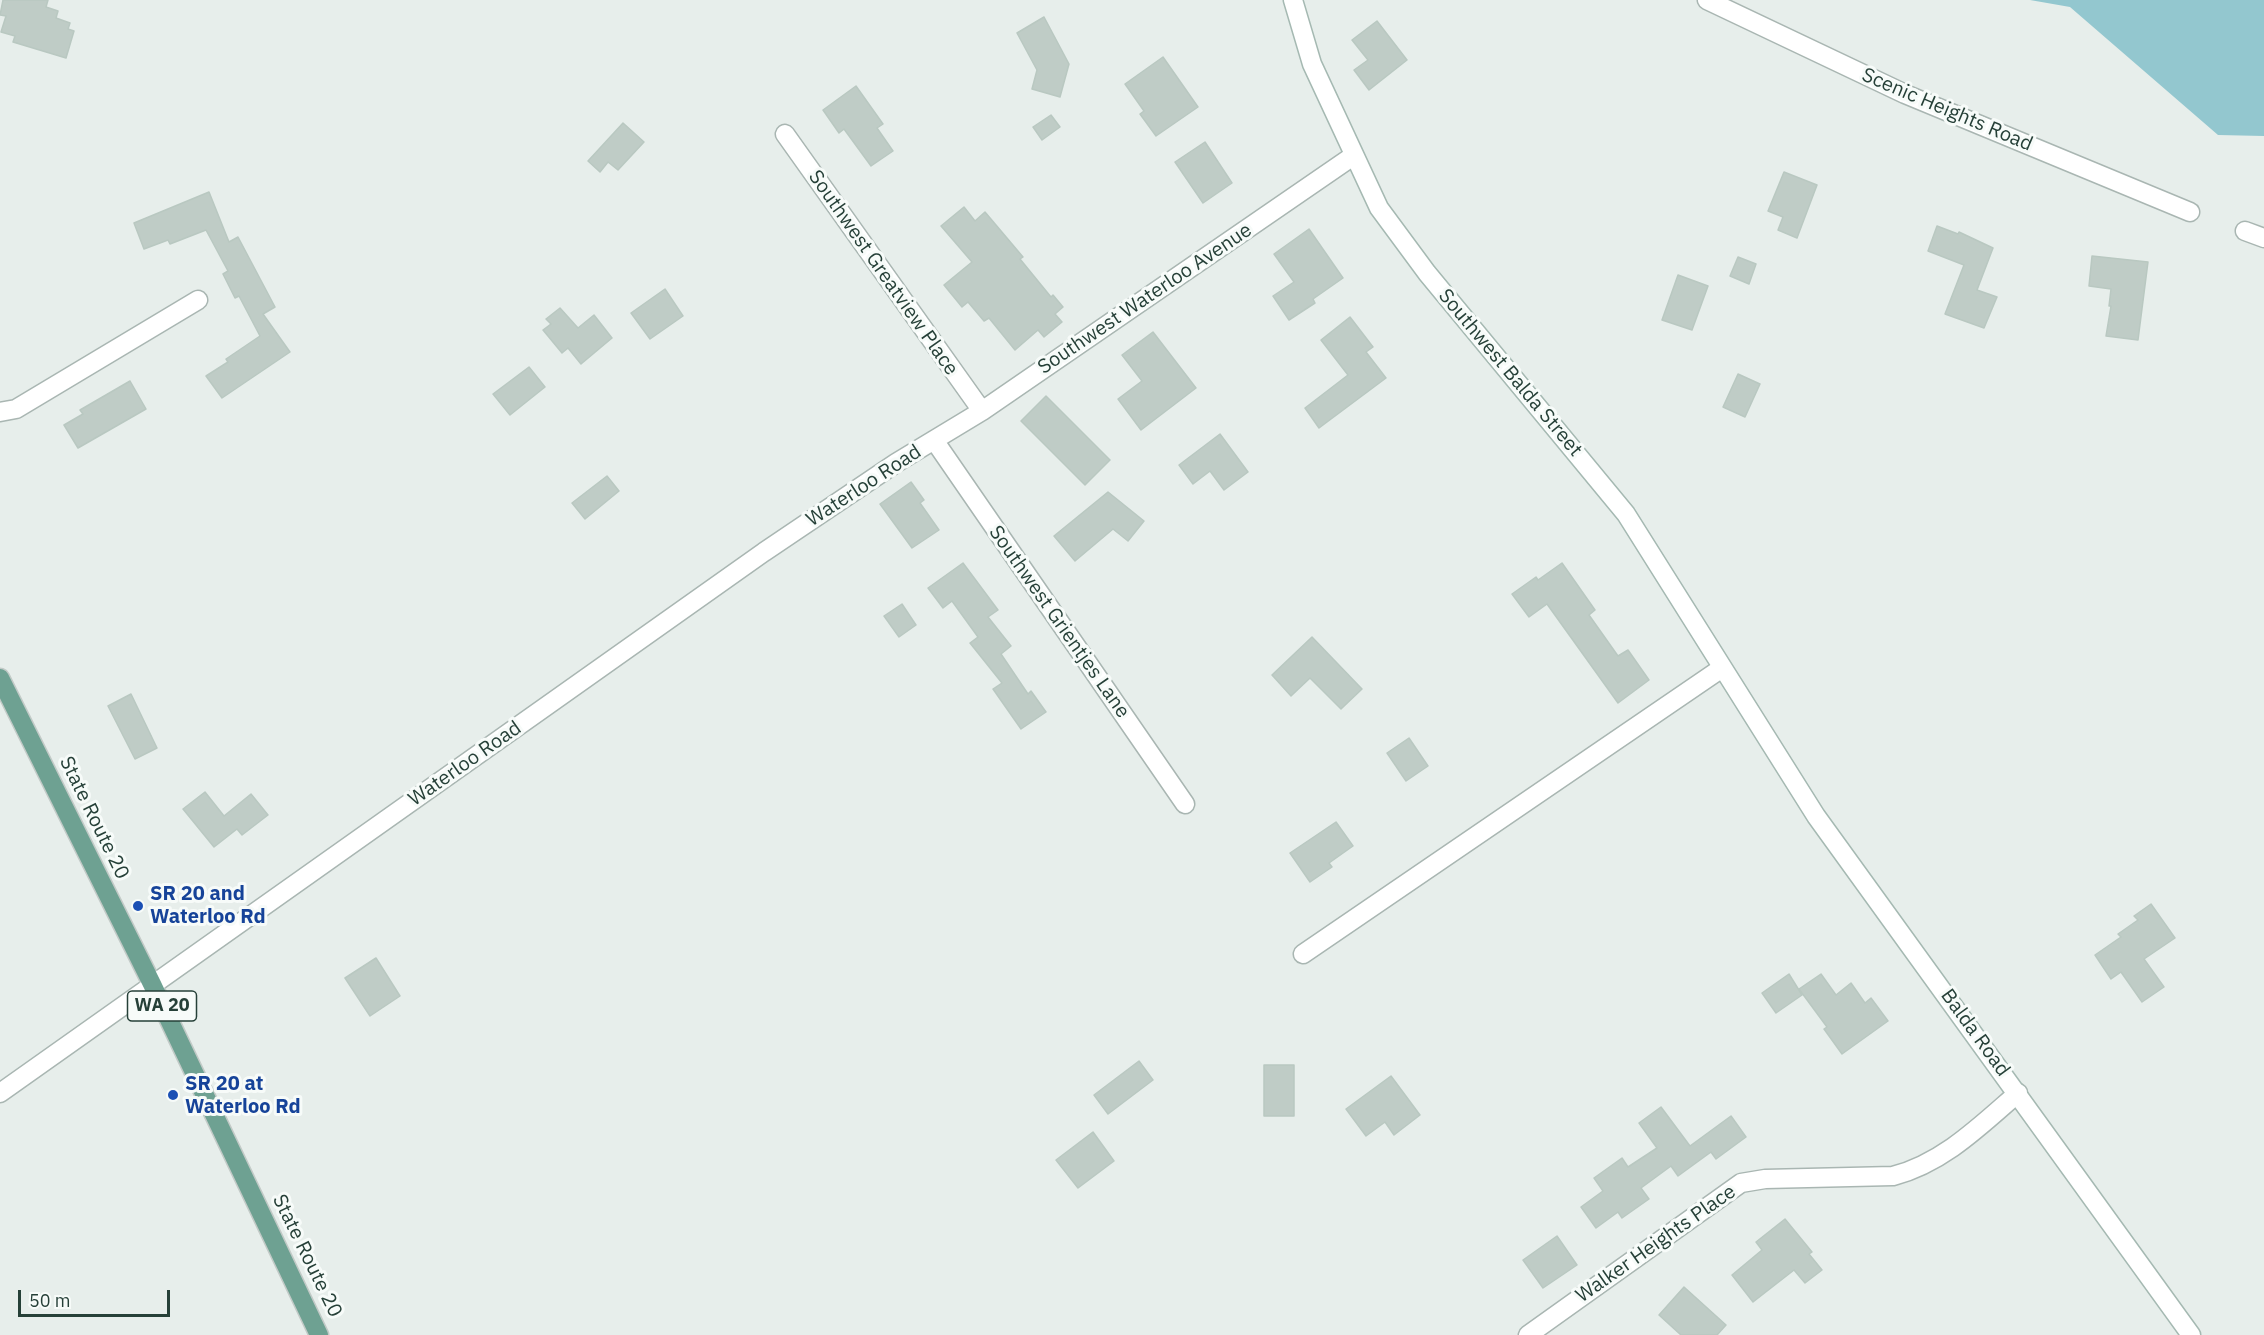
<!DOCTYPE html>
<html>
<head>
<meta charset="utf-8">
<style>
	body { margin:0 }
	#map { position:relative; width:2264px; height:1335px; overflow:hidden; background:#e7eeeb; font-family:"IBM Plex Sans",sans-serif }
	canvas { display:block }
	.scale { position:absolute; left:18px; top:1290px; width:152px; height:27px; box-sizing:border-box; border:3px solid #264038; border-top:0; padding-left:8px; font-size:18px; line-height:21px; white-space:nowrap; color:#264038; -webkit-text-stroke:4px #f7fbf9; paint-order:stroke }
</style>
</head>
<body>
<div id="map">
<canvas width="2264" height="1335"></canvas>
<div class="scale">50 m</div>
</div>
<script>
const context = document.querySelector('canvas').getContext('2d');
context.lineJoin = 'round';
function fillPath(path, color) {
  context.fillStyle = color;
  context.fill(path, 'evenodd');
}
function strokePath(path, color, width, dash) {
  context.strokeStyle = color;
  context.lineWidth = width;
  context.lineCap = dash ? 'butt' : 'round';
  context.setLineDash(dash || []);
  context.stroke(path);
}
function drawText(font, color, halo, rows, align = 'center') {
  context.font = font + ' "IBM Plex Sans",sans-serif';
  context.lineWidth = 6;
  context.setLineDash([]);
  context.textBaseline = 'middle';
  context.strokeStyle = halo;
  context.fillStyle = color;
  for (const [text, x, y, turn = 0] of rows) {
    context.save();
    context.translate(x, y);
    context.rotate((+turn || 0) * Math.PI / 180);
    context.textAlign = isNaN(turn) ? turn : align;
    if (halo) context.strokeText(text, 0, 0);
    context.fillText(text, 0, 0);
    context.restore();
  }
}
const water = new Path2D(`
	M2030,0H2264V136L2218,135L2070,7Z`);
const building = new Path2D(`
	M3,0H48L46,7L58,11L56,18L70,23L68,29L74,31L66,58L13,42L15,36L1,32L6,16L0,15Z
	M1044,17L1069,64L1060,97L1032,89L1037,70L1017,33Z
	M1377,21L1407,60L1369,90L1354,70L1368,60L1352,40Z
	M1163,57L1198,107L1156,136L1140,114L1144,111L1125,84Z
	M856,86L883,124L877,128L893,151L871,166L844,129L839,133L823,110Z
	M1051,115L1060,127L1042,140L1033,127Z
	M623,123L644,142L618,170L608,162L600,172L588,161Z
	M1205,142L1232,183L1203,203L1175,162Z
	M1784,172L1817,185L1797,238L1778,230L1783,217L1768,211Z
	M209,192L229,242L238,237L275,307L263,314L290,352L222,398L206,376L228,362L226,359L260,336L239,296L235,298L223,274L228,271L206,230L170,244L168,240L144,249L134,223Z
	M964,207L975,221L985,212L1023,257L1020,259L1051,297L1053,295L1063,307L1055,314L1062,322L1044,337L1038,330L1015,350L989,318L984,321L968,302L962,307L944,285L972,262L941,226Z
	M1937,226L1958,234L1959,232L1993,248L1977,290L1997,297L1984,328L1945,314L1964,265L1928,251Z
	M1309,229L1343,278L1313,299L1315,303L1289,320L1273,296L1294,282L1274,254Z
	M2092,256L2148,262L2138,340L2106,336L2111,306H2109L2111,289L2089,286Z
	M1738,257L1756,264L1749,284L1730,276Z
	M1678,275L1708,286L1692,330L1662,320Z
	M665,289L683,316L650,339L631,313Z
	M560,308L578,328L594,315L612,338L581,364L568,348L562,353L543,330L551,324L546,319Z
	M1350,317L1373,347L1366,352L1386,378L1319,428L1305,408L1348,375L1321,340Z
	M1153,332L1196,388L1141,430L1118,399L1142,381L1122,355Z
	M529,367L545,387L510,415L493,394Z
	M1738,374L1760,384L1745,417L1723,407Z
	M130,381L146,409L78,448L64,425L83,414L80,410Z
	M1046,396L1110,460L1085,485L1021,421Z
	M1220,434L1248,472L1224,490L1210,471L1193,484L1179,465Z
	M607,476L619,491L585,519L572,503Z
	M911,482L924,500L920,503L939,530L912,548L880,504Z
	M1108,492L1144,521L1128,541L1113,529L1075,561L1054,536Z
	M963,563L998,610L988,617L1011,646L1001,654L1028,694L1031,691L1046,712L1021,729L993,689L1002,683L970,643L978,637L952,601L943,608L928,588Z
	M1562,563L1595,610L1589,615L1618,656L1628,650L1649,680L1618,703L1547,604L1529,617L1512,594L1536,577L1538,580Z
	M902,604L916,625L899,637L884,616Z
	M1312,637L1362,689L1341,709L1310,678L1291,696L1272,675Z
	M131,694L157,748L135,759L108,706Z
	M1409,738L1428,766L1406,781L1387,753Z
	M205,792L224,816L251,794L268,815L242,835L237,829L214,847L183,809Z
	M1336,822L1353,846L1329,863L1332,867L1310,882L1290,853Z
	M2151,904L2175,938L2144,959L2164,987L2142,1002L2121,972L2111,979L2095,955L2121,937L2118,934L2138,920L2134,916Z
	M376,958L400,996L370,1016L345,978Z
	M1789,974L1802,995L1776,1013L1762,993Z
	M1821,974L1836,995L1851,983L1865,1003L1871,998L1888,1021L1842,1054L1824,1029L1827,1027L1799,989Z
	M1139,1061L1153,1080L1108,1114L1094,1095Z
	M1264,1065H1294V1116H1264Z
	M1391,1076L1420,1115L1394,1135L1385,1122L1366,1136L1346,1109Z
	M1661,1107L1690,1146L1731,1116L1746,1137L1716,1159L1711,1152L1678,1176L1671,1166L1641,1188L1649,1199L1622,1218L1618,1212L1596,1228L1581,1207L1603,1191L1594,1178L1622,1158L1628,1167L1657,1148L1639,1123Z
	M1093,1132L1114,1161L1078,1188L1056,1160Z
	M1785,1219L1812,1252L1809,1254L1822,1270L1805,1283L1794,1270L1753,1302L1732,1275L1762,1250L1756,1242Z
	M1557,1236L1577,1265L1543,1288L1523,1260Z
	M1684,1287L1726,1325L1717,1335H1681L1659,1315Z`);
const street = new Path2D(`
	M1707,0L1905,94L2190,212
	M785,134L982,411
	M2245,231L2264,238
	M0,412L16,409L198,300
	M934,440L1185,804
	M1303,954L1722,668
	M0,1093L764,552L896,463L982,411L1353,156
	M1528,1335L1741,1183L1765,1179L1893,1176C1943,1163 1980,1126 2018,1093`);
const secondary = new Path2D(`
	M1293,0L1312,64L1379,208L1427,273L1626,514L1816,816L2191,1335`);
const primary = new Path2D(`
	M0,678L152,984L319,1335`);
const markers = [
	[138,906,6,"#1a4fb4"],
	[173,1095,6,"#1a4fb4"]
];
const shields = [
	[162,1006,69]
];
const shieldNames = [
	["WA 20",162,1006]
];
const streetNames = [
	["Scenic Heights Road",1947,110,23],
	["Southwest Greatview Place",883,273,55],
	["Southwest Waterloo Avenue",1145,299,-34],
	["Southwest Balda Street",1510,373,50],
	["Waterloo Road",864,486,-33],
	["Southwest Grientjes Lane",1059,622,55],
	["Waterloo Road",465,764,-35],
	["State Route 20",94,818,64],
	["Balda Road",1975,1033,54],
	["Walker Heights Place",1656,1244,-35],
	["State Route 20",307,1256,64]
];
const transitNames = [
	["SR 20 and",150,894],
	["Waterloo Rd",150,917],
	["SR 20 at",185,1084],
	["Waterloo Rd",185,1107]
];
fillPath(water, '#93c7cf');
fillPath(building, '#bfccc6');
strokePath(building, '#b9c8c1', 1.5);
strokePath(street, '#a9b6b2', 21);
strokePath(secondary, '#a5b9b2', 21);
strokePath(primary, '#c2cac7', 21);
strokePath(street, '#fff', 18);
strokePath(secondary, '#fff', 18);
strokePath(primary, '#6ea192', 18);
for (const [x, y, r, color] of markers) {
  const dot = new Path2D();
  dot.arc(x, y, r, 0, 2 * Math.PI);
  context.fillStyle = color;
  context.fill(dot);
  strokePath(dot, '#f7fbf9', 2);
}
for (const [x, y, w] of shields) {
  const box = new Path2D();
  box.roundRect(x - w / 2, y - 15, w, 30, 4.5);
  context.fillStyle = '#f7fbf9';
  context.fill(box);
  strokePath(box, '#264038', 1.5);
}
drawText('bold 18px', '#264038', null, shieldNames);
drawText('20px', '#264038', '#f7fbf9', streetNames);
drawText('bold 20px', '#164399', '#f7fbf9', transitNames, 'left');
</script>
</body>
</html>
